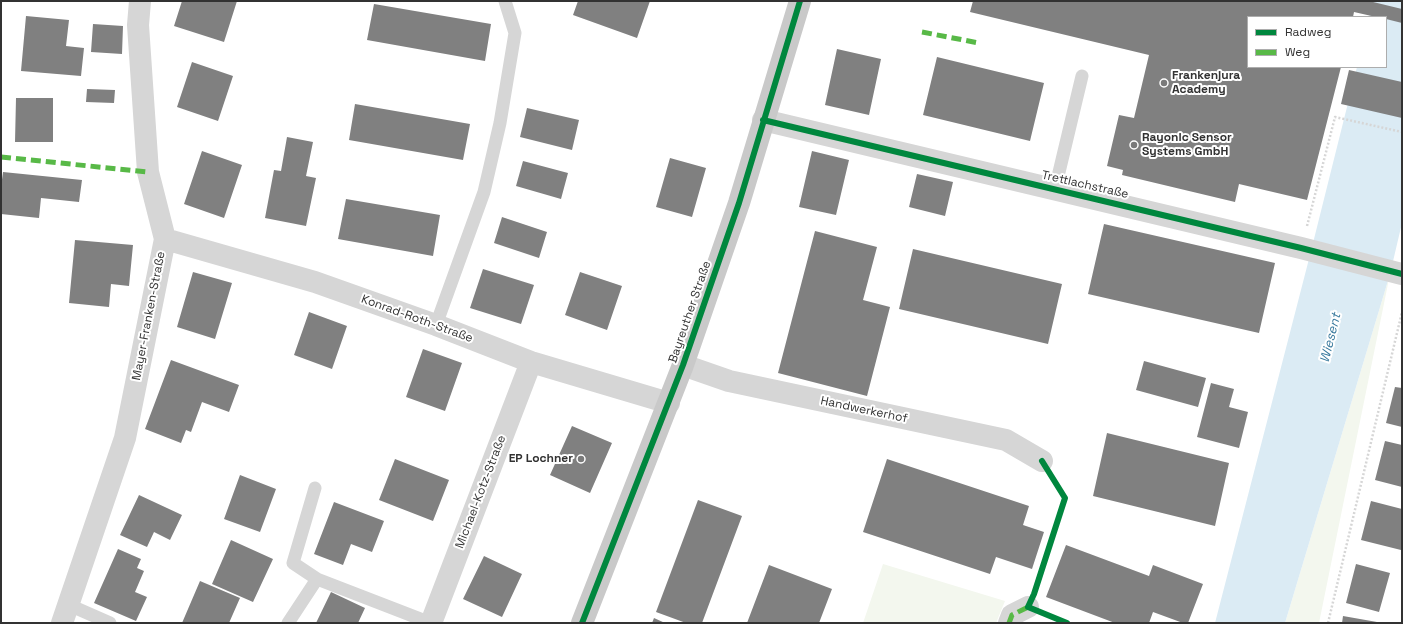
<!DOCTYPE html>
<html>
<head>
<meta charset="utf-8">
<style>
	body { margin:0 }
	#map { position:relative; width:1403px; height:624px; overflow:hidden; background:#fff; font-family:"Space Grotesk",sans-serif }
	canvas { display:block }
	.frame { position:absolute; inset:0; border:2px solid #323232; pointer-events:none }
	.legend { position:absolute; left:1247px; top:16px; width:140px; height:52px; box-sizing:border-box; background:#fff; border:1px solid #adadad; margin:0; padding:5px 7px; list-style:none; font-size:12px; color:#323232 }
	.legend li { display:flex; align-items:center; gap:8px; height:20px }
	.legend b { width:20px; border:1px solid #adadad }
</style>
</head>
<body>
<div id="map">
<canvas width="1403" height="624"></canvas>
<div class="frame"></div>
<ul class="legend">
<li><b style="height:5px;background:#00873e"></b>Radweg</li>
<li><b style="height:5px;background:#58b947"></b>Weg</li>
</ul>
</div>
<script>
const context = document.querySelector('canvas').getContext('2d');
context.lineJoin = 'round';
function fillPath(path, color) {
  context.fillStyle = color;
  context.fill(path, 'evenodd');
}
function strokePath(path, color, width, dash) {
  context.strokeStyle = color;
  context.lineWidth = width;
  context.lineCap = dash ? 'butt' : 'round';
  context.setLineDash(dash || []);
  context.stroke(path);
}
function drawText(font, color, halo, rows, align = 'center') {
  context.font = font + ' "Space Grotesk",sans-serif';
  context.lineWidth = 4;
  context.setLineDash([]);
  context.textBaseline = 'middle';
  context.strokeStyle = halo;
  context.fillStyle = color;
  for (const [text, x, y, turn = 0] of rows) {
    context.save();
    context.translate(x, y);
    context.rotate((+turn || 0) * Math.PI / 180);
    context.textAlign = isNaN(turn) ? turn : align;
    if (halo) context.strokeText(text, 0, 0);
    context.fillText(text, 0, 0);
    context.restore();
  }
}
const green = new Path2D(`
	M1390,274L1319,623H1285Z
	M883,564L1005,601L996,623H863Z`);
const water = new Path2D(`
	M1373,1H1402V223L1390,274L1285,623H1215L1310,255L1357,67H1386V17H1369Z`);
const building = new Path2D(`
	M182,1H237L224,42L174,26Z
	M578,1H650L637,38L573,15Z
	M973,1H1369L1402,9V23L1386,19V17H1376L1354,12L1353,17H1248V67H1341L1307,200L1239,184L1235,202L1122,175L1123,170L1107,166L1119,115L1134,118L1149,55L970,12Z
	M374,4L491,24L485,61L367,40Z
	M26,16L69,20L66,46L84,48L81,76L21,71Z
	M93,24L123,26L122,54L91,52Z
	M837,49L881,59L869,115L825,105Z
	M937,57L1044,83L1030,141L923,115Z
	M192,62L233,76L218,121L177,107Z
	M1349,70L1402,82V118L1341,104Z
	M87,89L115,90L114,103L86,102Z
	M16,98H53V142H15Z
	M355,104L470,124L463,160L349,140Z
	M527,108L579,120L572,150L520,137Z
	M287,137L313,142L306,176L316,178L306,226L265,218L274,170L281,171Z
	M202,151L242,165L224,218L184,204Z
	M812,151L849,160L836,215L799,207Z
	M670,158L706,168L692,217L656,207Z
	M523,161L568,173L561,199L516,186Z
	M3,172L82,180L79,202L41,198L39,218L1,214V187Z
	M917,174L953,182L945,216L909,207Z
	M346,199L440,215L433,256L338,239Z
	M502,217L547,232L539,258L494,243Z
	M1104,224L1275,263L1259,333L1088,294Z
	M815,231L877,247L863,300L890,307L867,396L778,373Z
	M75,240L133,245L129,286L111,284L109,307L69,303Z
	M913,249L1062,284L1048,344L899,309Z
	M483,269L534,285L521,324L470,308Z
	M193,272L232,283L215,339L177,327Z
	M580,272L622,286L607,330L565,315Z
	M309,312L347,326L332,369L294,355Z
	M423,349L462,363L445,411L406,397Z
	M171,360L239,385L229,412L202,402L191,432L186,430L181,443L145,429Z
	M1144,361L1206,378L1198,407L1136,390Z
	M1211,383L1234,389L1229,407L1248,412L1239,448L1197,437Z
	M1395,387L1402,388V427L1386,423Z
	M572,426L612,443L590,493L550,475Z
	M1107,433L1229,463L1215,526L1093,496Z
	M1385,441L1402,445V487L1375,480Z
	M395,459L449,480L433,521L379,500Z
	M887,459L1029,506L1023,525L1044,532L1032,569L996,557L990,574L863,532Z
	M240,475L276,489L260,532L224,519Z
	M139,495L182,515L170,540L154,532L147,547L120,535Z
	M698,500L742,516L702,623H686L656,612Z
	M1371,501L1402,509L1401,550L1361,540Z
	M334,502L384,521L372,552L351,544L343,565L314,554Z
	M231,540L273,559L253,602L212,584Z
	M1066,545L1149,576L1153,565L1203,584L1188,623H1183L1153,612L1149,623H1115L1046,597Z
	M118,549L141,559L137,568L144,571L135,592L147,597L136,621L94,603Z
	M484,556L522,574L502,617L463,599Z
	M1356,564L1390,573L1379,612L1346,603Z
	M769,565L832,589L819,623H747Z
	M200,581L240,598L229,623H182Z
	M331,592L365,608L358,623H316Z
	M1343,616L1377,622V623H1342Z
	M654,618L665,623H652Z`);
const path = new Path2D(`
	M1307,226L1335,117L1402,132
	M1328,623L1402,312`);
const service = new Path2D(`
	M1055,189L1082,76
	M436,325L484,192L500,123L515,33L505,1
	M315,488L293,563L317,579
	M69,605L110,623
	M288,623L317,579L431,623`);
const minor = new Path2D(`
	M763,120L1301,248L1402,274
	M165,239L315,282L436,325L531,362L669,403
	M683,365L729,381L1006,440L1042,461
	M62,623L125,438L165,239L148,172L138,25L140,1
	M431,623L531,362
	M1009,623L1012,615L1028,607`);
const primary = new Path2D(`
	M582,623L683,365L739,203L800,1`);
const quiet = new Path2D(`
	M922,32L979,43
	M1,157L148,172
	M1009,623L1012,615L1028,607`);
const cycleway = new Path2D(`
	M763,120L1301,248L1402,274
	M1042,461L1065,498L1034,594L1028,607L1067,623
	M582,623L683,365L739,203L800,1`);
const markers = [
	[1164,83,4,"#7a7a7a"],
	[1134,145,4,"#7a7a7a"],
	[581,459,4,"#7a7a7a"]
];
const poiNames = [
	["Frankenjura",1172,76],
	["Academy",1172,90],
	["Rayonic Sensor",1142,138],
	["Systems GmbH",1142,152],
	["EP Lochner",573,459,"right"]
];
const streetNames = [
	["Trettlachstraße",1085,185,13],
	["Bayreuther Straße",690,312,-71],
	["Mayer-Franken-Straße",149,316,-79],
	["Konrad-Roth-Straße",417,319,20],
	["Handwerkerhof",864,410,12],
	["Michael-Kotz-Straße",481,492,-69]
];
const waterNames = [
	["Wiesent",1331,338,-76]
];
fillPath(green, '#f3f7ee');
fillPath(water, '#dbebf4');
fillPath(building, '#808080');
strokePath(path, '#d6d6d6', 2.5, [2, 2]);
strokePath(service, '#d6d6d6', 13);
strokePath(minor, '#d6d6d6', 22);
strokePath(primary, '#c9c9c9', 22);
strokePath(quiet, '#58b947', 5, [10, 5]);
strokePath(cycleway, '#00873e', 6);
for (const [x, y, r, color] of markers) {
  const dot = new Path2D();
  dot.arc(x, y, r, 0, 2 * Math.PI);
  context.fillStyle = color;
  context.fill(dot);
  strokePath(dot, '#fff', 1.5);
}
drawText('bold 12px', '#323232', '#fff', poiNames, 'left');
drawText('12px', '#323232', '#fff', streetNames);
drawText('italic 13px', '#38799d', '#fff', waterNames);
</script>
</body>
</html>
